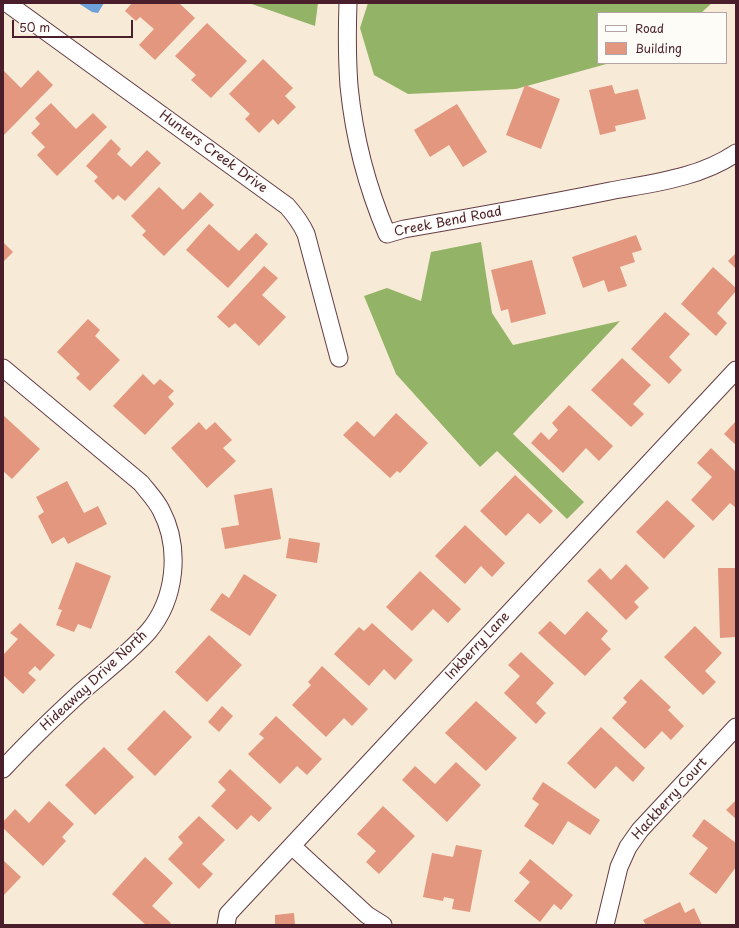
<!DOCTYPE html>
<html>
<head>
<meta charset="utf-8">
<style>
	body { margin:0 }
	#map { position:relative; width:739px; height:928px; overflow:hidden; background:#f7ead7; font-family:"Playpen Sans",sans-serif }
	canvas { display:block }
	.frame { position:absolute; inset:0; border:4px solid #4a1f2b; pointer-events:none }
	.legend { position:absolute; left:597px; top:12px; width:130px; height:52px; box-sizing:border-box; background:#fdfcf7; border:1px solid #b5a4a5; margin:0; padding:5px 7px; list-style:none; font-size:12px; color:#4a1f2b }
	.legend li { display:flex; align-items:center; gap:8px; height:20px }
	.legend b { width:20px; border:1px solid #b5a4a5 }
	.scale { position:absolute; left:12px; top:20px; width:121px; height:18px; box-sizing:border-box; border:2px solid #4a1f2b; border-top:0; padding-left:5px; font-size:12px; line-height:14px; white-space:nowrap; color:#4a1f2b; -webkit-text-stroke:3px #fdfcf7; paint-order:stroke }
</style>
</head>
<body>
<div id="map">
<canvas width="739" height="928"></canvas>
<div class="frame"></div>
<ul class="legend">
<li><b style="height:5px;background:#fff"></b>Road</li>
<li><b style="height:11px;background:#e3977e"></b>Building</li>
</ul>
<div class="scale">50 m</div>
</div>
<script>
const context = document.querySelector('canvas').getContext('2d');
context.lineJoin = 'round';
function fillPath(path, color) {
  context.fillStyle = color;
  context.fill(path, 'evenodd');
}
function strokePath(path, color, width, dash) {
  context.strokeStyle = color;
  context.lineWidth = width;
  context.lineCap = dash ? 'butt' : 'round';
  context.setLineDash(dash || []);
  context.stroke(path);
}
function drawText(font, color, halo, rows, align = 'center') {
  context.font = font + ' "Playpen Sans",sans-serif';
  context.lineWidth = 3;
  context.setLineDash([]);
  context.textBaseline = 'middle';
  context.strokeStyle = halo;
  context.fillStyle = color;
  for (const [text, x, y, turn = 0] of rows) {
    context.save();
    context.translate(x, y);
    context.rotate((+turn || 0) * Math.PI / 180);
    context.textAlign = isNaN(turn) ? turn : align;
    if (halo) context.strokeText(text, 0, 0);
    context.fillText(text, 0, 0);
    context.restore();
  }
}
const forest = new Path2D(`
	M249,3H318L315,26Z
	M368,3H712L701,13H598V63H610L516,89L408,94L374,75L360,28Z
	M481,242L492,313L513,345L620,321L513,434L584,502L567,519L497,451L480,467L396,374L364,296L387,288L421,301L431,252Z`);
const water = new Path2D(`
	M78,3H104L98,13L92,12Z`);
const building = new Path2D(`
	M132,3H179L195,18L155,60L139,45L154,29L140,17L136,21L125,11Z
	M207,23L247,61L211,98L191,80L196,75L175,56Z
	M263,59L293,88L285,96L296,107L278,125L273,119L259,133L245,119L250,114L229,94Z
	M3,70L21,88L38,70L53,85L3,136Z
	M525,85L560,99L541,149L506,135Z
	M612,85L615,94L638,89L646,119L615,126L616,131L600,135L589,90Z
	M51,103L76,129L93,113L107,127L57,176L37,155L45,147L31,133L40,124L35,118Z
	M457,104L487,152L463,167L449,145L430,157L414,130Z
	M111,139L121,149L117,154L131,167L147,150L161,163L125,201L118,195L113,200L94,181L98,177L86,166Z
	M159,187L183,210L200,192L214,205L164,256L142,235L146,231L131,216Z
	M209,224L239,251L256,233L268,244L228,288L186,250Z
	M636,235L642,250L632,253L635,262L620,267L627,286L608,292L604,280L583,288L572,257Z
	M3,242L13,252L3,262Z
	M736,253V269L728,261Z
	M532,260L546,314L511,323L508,309L501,311L491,270Z
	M264,266L278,278L262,295L286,317L259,346L235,323L229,328L217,317Z
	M713,267L736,288V291L717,313L727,323L716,336L681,304Z
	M665,312L690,334L669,357L682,370L669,384L631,349Z
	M88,319L100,330L95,336L120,360L90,391L76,378L80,374L57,352Z
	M622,358L651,385L633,404L644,414L631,427L591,390Z
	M143,374L154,385L160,379L174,391L168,397L174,404L145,435L113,406Z
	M569,405L613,446L599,461L586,448L563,473L531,443L541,432L549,440L558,430L552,423Z
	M396,413L428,443L400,473L397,471L390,478L343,435L357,421L374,437Z
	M3,415L40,449L12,479L3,471Z
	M736,421V445L724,434Z
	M199,422L206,430L215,422L232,440L223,448L236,461L207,488L171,448Z
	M711,448L736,472V508L730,503L713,521L691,500L712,477L697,463Z
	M515,475L553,511L540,524L528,513L506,536L480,511Z
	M67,481L84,513L98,506L107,524L68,544L64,537L52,544L38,516L44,512L36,497Z
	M272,488L281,539L225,549L221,528L239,525L234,495Z
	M667,500L695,526L664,559L636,532Z
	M465,525L505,563L492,577L481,566L465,584L435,556Z
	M289,538L320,543L317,563L286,558Z
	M76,562L111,576L91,629L78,624L74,632L56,625L62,610L58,609Z
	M626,564L649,588L634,602L639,607L626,620L587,581L600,568L611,580Z
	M718,568H736V637L720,638Z
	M420,571L461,609L448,623L433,609L412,631L386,607Z
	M244,574L277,595L250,636L210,610L222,593L229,598Z
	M587,611L608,631L601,639L611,649L585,676L538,633L550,621L565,635Z
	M20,623L55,655L40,671L35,666L28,673L36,680L23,694L3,675V655L18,639L10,633Z
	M372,623L413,660L395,680L384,669L369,686L334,654L359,627L364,631Z
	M695,626L722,653L705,671L716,682L703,695L664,657Z
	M209,635L242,665L207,702L175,672Z
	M521,652L554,683L536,703L546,713L536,724L504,693L520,676L508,665Z
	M322,666L368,709L352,726L344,718L326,737L292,705L311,685L308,682Z
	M641,679L671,707L668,710L684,726L671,740L662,731L645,749L612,718L627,702L623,698Z
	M476,701L517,738L486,771L445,733Z
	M222,706L233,716L219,732L208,722Z
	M164,710L192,737L155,776L127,749Z
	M276,716L322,759L307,775L297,766L280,784L248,754L264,738L259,734Z
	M601,727L645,768L633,782L616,766L595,789L567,763Z
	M104,747L134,777L95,815L65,785Z
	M456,762L481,785L447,822L402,780L415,766L435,784Z
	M230,769L272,808L259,822L251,815L237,830L211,806L226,790L218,782Z
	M543,782L600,820L590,835L568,821L553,845L524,826L539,804L532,799Z
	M736,800V819L726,810Z
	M49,801L74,824L62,837L66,841L43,866L3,828V822L15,809L29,823Z
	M383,806L415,836L379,874L366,862L376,851L357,834Z
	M199,816L225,840L202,864L213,874L199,889L168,859L183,843L178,837Z
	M704,819L736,843V867L716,894L689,874L708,848L692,836Z
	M456,845L482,850L470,912L452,909L454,899L444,897L443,901L423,897L432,853L453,857Z
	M145,857L173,883L152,906L171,923L169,925H146L112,894Z
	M530,859L573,895L561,910L554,904L540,922L514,901L530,882L519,873Z
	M3,860L21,877L3,896Z
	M680,902L685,913L694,908L702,925H646L643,920Z
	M294,913L295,925H275V915Z`);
const minor = new Path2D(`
	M7,3L287,206C295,215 301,223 306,234L339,358
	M348,3C347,31 347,58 349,86C354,137 367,187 387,234L404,229C473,217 541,205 610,191C653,183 699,178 736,153
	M3,368L141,483C148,492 156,500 161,510C181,548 176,599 148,632C128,654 103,673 80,693C54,717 27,743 3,769
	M292,846L367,915L383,925
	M226,925L228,914L736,370
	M605,925L619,867L628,847L640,830L736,727`);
const streetNames = [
	["Hunters Creek Drive",213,152,36],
	["Creek Bend Road",448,222,-11],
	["Inkberry Lane",478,646,-47],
	["Hideaway Drive North",94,681,-43],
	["Hackberry Court",670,799,-48]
];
fillPath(forest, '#93b366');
fillPath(water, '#6ea1da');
fillPath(building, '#e3977e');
strokePath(minor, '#643d45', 19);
strokePath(minor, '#fff', 17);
drawText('13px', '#4a1f2b', '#fdfcf7', streetNames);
</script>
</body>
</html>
